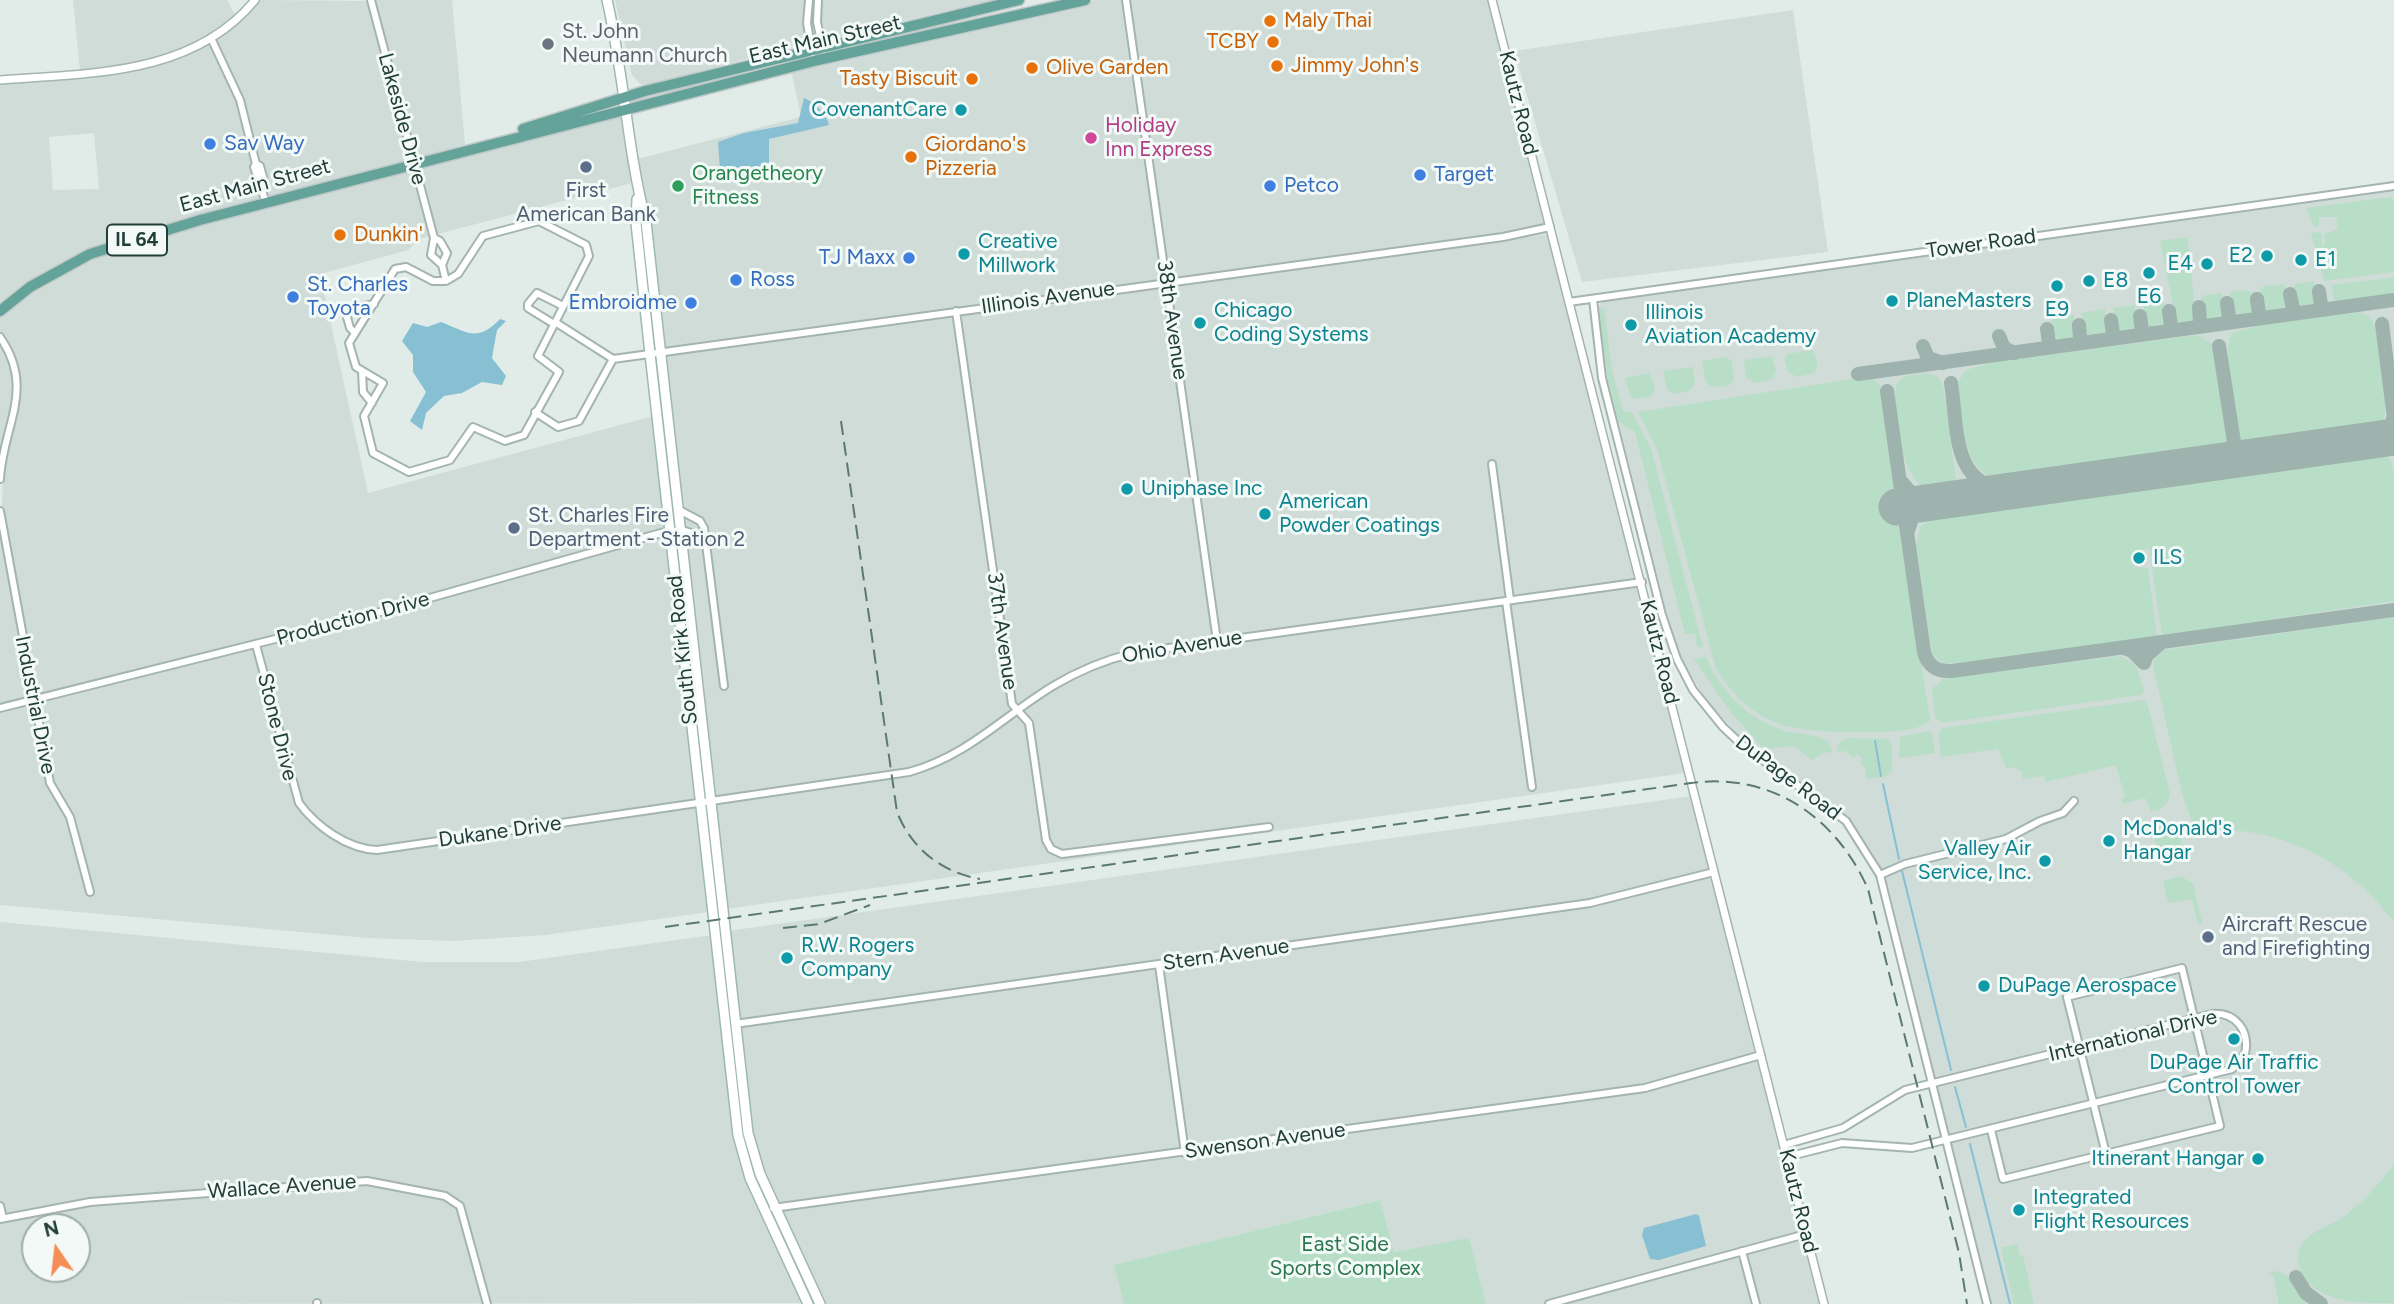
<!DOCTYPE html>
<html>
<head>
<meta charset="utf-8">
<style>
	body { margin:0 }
	#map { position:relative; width:2394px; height:1304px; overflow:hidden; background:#e1ece8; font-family:Figtree,sans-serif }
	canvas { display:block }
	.north { position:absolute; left:21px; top:1213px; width:70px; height:70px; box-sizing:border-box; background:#f2f9f6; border:2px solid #9eaeaa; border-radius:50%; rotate:346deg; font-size:19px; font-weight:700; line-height:28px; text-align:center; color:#213e39 }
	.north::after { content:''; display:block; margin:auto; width:24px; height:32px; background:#f68d56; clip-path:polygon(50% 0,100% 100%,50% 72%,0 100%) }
</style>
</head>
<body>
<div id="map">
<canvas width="2394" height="1304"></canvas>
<div class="north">N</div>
</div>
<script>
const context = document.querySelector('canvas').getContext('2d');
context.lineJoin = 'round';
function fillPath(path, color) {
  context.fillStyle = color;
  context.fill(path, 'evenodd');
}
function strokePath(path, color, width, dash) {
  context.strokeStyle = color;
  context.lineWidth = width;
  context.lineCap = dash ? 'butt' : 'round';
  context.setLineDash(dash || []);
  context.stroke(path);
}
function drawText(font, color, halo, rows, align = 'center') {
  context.font = font + ' Figtree,sans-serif';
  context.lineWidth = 6;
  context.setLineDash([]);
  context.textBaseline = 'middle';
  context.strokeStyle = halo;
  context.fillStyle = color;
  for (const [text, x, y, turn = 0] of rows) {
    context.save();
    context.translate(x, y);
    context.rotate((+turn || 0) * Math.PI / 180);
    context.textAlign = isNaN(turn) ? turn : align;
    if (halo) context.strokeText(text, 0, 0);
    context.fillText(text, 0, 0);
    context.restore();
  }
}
const built = new Path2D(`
	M73,0H227L236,17L211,35L146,63L80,71Z
	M259,0L368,1L410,162L268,200L237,83L216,38L245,16Z
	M369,0H452L465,144L414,160Z
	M615,0H993L795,46L647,85L640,84L632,75Z
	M1096,0H1123L1164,280L663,349L637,159L801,117L791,69Z
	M1128,0H1488L1548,228L1169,279Z
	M1793,10L1828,252L1582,282L1514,51Z
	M210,40L236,99L264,201L88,252L0,307V82L121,73L165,63ZM94,133L99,189L53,190L49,137Z
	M625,112L632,183L419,239L408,250L320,274L368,493L653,416L709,912L545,935L454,941L368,938L0,905V527L11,591L16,589L2,507L3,468L19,404L20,385L13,351L0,334V311L32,289L92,257L221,218Z
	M2394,189V1304H1990L1888,885L1854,825L1839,811L1742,739L1707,701L1682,661L1672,634L1608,380L1597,309L1603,300Z
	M1549,234L1685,773L726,909L663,356Z
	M0,342L14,371L15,402L0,460Z
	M1692,796L1757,1053L1643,1086L777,1204L755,1149L749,1118L728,931Z
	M0,922L423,962H519L712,935L734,1127L805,1303L0,1304ZM35,1227H77V1269H35Z
	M1757,1059L1822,1304H1486L1469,1239L1394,1252L1379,1200L1115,1265L1124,1304H824L779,1210L1181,1157L1644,1090Z`);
const green = new Path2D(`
	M2390,197L2394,200V272L2324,281L2311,233L2321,232L2322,245H2325L2324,234L2338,229L2336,217H2319V225L2314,227L2306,208Z
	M2187,237L2196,316L2195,321L2177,324L2160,241Z
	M2394,277V294L2335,302L2331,285Z
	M2314,281L2315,305L2298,307L2292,288L2296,284Z
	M2285,284L2286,308L2264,312L2259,291L2264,286Z
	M2247,290L2254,294V313L2234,316L2230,292Z
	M2222,293L2223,318L2205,320L2201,296Z
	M2163,301L2166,323L2148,328L2143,303Z
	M2135,305L2136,330L2119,332L2113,308Z
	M1604,308L1612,370L1623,411L1631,412L1651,448L1703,648L1696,645V634H1685L1635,432L1618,421L1608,380L1597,309Z
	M2105,309L2107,334L2084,335L2081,313Z
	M2360,312C2366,315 2370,316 2373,322C2382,339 2389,406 2383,424L2374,431L2249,448C2243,446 2239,443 2237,437C2232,420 2222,346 2232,333L2266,324Z
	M2074,315V339L2060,340L2052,333L2051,320L2055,316Z
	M2198,335L2212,344L2228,440L2219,452L2004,483C1959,471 1963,420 1958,382L1966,370L1999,361Z
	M1813,350L1818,365L1814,373L1797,377L1788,372L1785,361L1787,354Z
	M1772,356L1776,371L1772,379L1755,383L1746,378L1744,360Z
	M1726,357L1732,361L1734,380L1728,386L1710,387L1705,380L1702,361Z
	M1693,367L1695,382L1691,390L1676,394L1667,390L1663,371Z
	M1650,373L1655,388L1651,396L1637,399L1630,396L1625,378Z
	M1928,373L1939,378L1943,386L1956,478L1952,488C1905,517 1886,401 1898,383C1903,373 1918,375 1928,373Z
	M1859,378H1872L1880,385L1895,498L1891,499L1893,515H1898L1930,720C1919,739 1801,733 1779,724C1751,713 1731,693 1716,668L1657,449L1638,412Z
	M2377,448L2391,460L2394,475V601L2162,636L2149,548L2132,554L2134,567L2148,568L2157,637L1982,661L1945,664L1932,655L1916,546L1920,527L1943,509Z
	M2394,617V922C2357,873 2310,842 2249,832C2229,829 2208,834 2192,821L2183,797L2153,666L2155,657L2164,650Z
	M2120,656L2136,665L2144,690L2141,695L1942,723L1935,717L1932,689L1943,679Z
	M1706,657C1720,691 1747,718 1782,730C1798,736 1831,731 1832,752L1823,753L1812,760L1794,746L1764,749L1729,710L1694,659Z
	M2143,700L2147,702L2170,794C2168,804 2162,811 2151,811L2145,798L2122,804L2121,799L2125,797L2116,765L2046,782L2044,776L2023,779L2022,772L2015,767L2007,769L1998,749L1941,757L1938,735L1942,728Z
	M1928,731L1932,733L1935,753L1899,758L1900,737Z
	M1848,738L1887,739L1892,747V771L1885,777L1867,779L1865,767L1860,763L1863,759L1857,754L1854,758L1844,751L1837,752L1840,742Z
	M2163,825L2180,833C2183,847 2185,858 2171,865L2160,861L2154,836L2156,829Z
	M2181,876L2193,884L2202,923L2198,924L2192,899L2168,903L2163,881Z
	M2394,1164V1303C2357,1303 2311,1304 2299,1265C2297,1256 2298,1248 2305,1240C2315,1229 2334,1224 2346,1215C2365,1200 2380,1183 2394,1164Z
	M1380,1200L1394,1252L1469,1238L1486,1304H1124L1114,1265Z
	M2017,1244L2020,1256H2023L2034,1304H2014L2001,1248Z
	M2277,1271L2288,1276L2308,1304H2279L2273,1276L2268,1273Z`);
const water = new Path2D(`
	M804,98C813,101 828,116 829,125L769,139V180L721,183L718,142L744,133L798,123Z
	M500,319L506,321L497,330L492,358L506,376L502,385L482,382L462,393L444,396L426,413L422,430L410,421L426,392L413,372V355L402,341L413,323L427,327L441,322C467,332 477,343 500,319Z
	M1696,1214L1699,1216L1706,1246L1659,1260L1650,1259L1642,1235L1644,1228Z`);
const stream = new Path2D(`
	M1875,741L1881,776
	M1883,784L1899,859
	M1902,871L1951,1070
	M1955,1087L1966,1127
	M1970,1144L2010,1304`);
const taxiway = new Path2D(`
	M2319,291L2321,305
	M2290,294L2293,309
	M2257,299L2259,314
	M2227,303L2229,318
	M2199,307L2200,322
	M2169,311L2171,326
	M2140,316L2142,330
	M2111,320L2113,334
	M2382,324L2394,418
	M2079,325L2080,338
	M2047,329L2049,343
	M1999,336L2004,348L2015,353
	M1923,346L1928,358L1943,363
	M2219,346L2234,442
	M1858,374L2394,300
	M1951,383C1958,428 1951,485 2008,491
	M1887,391L1924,652C1928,666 1937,672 1952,671L2394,610
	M2394,416L2389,431L2374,440L2394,449
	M2217,462L2231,453L2234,442L2239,453L2252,457
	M1900,480L1911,493L1928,502L1913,515L1908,531
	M2124,648L2132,651L2144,663L2147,655L2160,644
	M2296,1277L2306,1293L2321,1304`);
const runway = new Path2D(`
	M1897,507L2394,437`);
const minor = new Path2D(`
	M371,0L434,238L431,255L442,265
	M809,0L807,23L812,53
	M818,0L817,22L823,50
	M1126,0L1217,641
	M211,38L240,100L256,164L254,167L266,203
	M256,164L260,166L265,184L263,190
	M434,238L440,241L447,253L442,265L446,281L458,274L483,236L539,221L586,245L589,256L538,356L559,372L524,435L505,441L473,427L450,460L409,472L373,453L364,416L383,383L356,367L349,343L395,269L406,267L433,281H446
	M1593,299L1602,378L1662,615L1677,659L1693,690L1723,727L1741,744L1846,821L1880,875L1987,1304
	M1569,302L2394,186
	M956,311L1012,704L1029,723L1046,840L1051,849L1062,854L1269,827
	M555,322L613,359L1503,237L1550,227
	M554,324L528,308V304L537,293L563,306
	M355,333L350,328L345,310L374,304
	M0,337C36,389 3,425 0,479
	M362,371L363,392L372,403
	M535,412L558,427L579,421L613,359
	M1492,464L1510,600
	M679,510L700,521L704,528L724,686
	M0,511L50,783L70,817L90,892
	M1506,601L1532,787
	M256,645L299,803C316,826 347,849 377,850L909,772C969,755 1002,717 1053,686C1078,671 1104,660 1133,653L1642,582
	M0,708L355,619L661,533L681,530L705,537
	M1880,875L1905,864L2006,839L2040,821L2063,813L2074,801
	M1159,965L1185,1153
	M735,1024L1590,903L1714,872
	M1991,1130L2003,1179L2220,1126L2182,968L2067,997L2106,1154
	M1784,1145L1843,1128L1905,1090L2212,1014C2236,1012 2250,1031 2245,1054L2232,1069L1912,1148L1842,1143L1787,1157
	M0,1206L3,1218
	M773,1208L1645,1088L1761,1055
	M0,1219L90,1202L367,1181L445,1196L460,1206L487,1304
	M1742,1251L1756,1304
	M317,1303V1304
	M1549,1304L1806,1234`);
const tertiary = new Path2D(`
	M1492,0L1824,1304
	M0,80C89,73 193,76 255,0`);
const secondary = new Path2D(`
	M607,0C624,73 627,149 646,222L748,1133L760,1174L820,1304
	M637,199L636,223L650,354L738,1135L750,1178L808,1304`);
const primary = new Path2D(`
	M523,129L645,91L1019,0
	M0,311L30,287L90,254L200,220L818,60L1085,0`);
const rail = new Path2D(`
	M841,421L897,812C911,848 941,872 980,879
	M665,927L1691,783C1771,772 1836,817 1868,889L1959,1253L1967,1304
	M783,928L819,924L870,905`);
const markers = [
	[1270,21,7,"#e8710a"],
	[1273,42,7,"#e8710a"],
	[548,44,7,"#6b7280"],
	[1277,66,7,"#e8710a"],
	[1032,68,7,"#e8710a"],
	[972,79,7,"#e8710a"],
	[961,110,7,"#0f9aa8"],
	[1091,138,7,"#d1479c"],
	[210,144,7,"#3f7fe0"],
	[911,157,7,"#e8710a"],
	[586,167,7,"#5c6f8a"],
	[1420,175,7,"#3f7fe0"],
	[678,186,7,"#2e9e5b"],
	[1270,186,7,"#3f7fe0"],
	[340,235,7,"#e8710a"],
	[964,254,7,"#0f9aa8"],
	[2267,256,7,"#0f9aa8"],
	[909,258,7,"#3f7fe0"],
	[2301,260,7,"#0f9aa8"],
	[2207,264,7,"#0f9aa8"],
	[2149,273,7,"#0f9aa8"],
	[736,280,7,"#3f7fe0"],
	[2089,281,7,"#0f9aa8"],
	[2057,286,7,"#0f9aa8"],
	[293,297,7,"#3f7fe0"],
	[1892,301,7,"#0f9aa8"],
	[691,303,7,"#3f7fe0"],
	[1200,323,7,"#0f9aa8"],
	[1631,325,7,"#0f9aa8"],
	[1127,489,7,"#0f9aa8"],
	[1265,514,7,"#0f9aa8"],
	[514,528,7,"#5c6f8a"],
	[2139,558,7,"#0f9aa8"],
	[2109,841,7,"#0f9aa8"],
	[2045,861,7,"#0f9aa8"],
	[2208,937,7,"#5c6f8a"],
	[787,958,7,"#0f9aa8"],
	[1984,986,7,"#0f9aa8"],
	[2234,1039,7,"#0f9aa8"],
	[2258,1159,7,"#0f9aa8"],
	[2019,1210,7,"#0f9aa8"]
];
const shields = [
	[137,240,60]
];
const shieldNames = [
	["IL 64",137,240]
];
const foodNames = [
	["Maly Thai",1284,21],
	["TCBY",1259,42,"right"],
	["Jimmy John's",1291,66],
	["Olive Garden",1046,68],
	["Tasty Biscuit",958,79,"right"],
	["Giordano's",925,145],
	["Pizzeria",925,169],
	["Dunkin'",354,235]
];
const worshipNames = [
	["St. John",562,32],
	["Neumann Church",562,56]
];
const streetNames = [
	["East Main Street",825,40,-13],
	["Kautz Road",1518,103,76],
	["Lakeside Drive",402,119,75],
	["East Main Street",255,186,-15],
	["Tower Road",1981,244,-8],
	["Illinois Avenue",1048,298,-8],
	["38th Avenue",1172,320,82],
	["Production Drive",353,619,-15],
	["37th Avenue",1002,631,82],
	["Ohio Avenue",1182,647,-9],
	["South Kirk Road",683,650,-96],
	["Kautz Road",1659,652,76],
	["Industrial Drive",35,705,79],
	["Stone Drive",277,727,76],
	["DuPage Road",1788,778,37],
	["Dukane Drive",500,832,-8],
	["Stern Avenue",1226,955,-8],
	["International Drive",2133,1036,-13],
	["Swenson Avenue",1265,1141,-8],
	["Wallace Avenue",282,1187,-4],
	["Kautz Road",1798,1201,76]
];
const cultureNames = [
	["CovenantCare",947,110,"right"],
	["Creative",978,242],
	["Millwork",978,266],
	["E2",2253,256,"right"],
	["E1",2315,260],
	["E4",2193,264,"right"],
	["E8",2103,281],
	["E6",2149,297,"center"],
	["PlaneMasters",1906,301],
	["E9",2057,310,"center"],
	["Chicago",1214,311],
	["Coding Systems",1214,335],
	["Illinois",1645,313],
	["Aviation Academy",1645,337],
	["Uniphase Inc",1141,489],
	["American",1279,502],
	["Powder Coatings",1279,526],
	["ILS",2153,558],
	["McDonald's",2123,829],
	["Hangar",2123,853],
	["Valley Air",2031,849,"right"],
	["Service, Inc.",2031,873,"right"],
	["R.W. Rogers",801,946],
	["Company",801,970],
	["DuPage Aerospace",1998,986],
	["DuPage Air Traffic",2234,1063,"center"],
	["Control Tower",2234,1087,"center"],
	["Itinerant Hangar",2244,1159,"right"],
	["Integrated",2033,1198],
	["Flight Resources",2033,1222]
];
const hotelNames = [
	["Holiday",1105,126],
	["Inn Express",1105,150]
];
const shopNames = [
	["Sav Way",224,144],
	["Target",1434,175],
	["Petco",1284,186],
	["TJ Maxx",895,258,"right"],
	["Ross",750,280],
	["St. Charles",307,285],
	["Toyota",307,309],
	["Embroidme",677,303,"right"]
];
const leisureNames = [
	["Orangetheory",692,174],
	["Fitness",692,198]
];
const serviceNames = [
	["First",586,191,"center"],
	["American Bank",586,215,"center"],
	["St. Charles Fire",528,516],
	["Department - Station 2",528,540],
	["Aircraft Rescue",2222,925],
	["and Firefighting",2222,949]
];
const parkNames = [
	["East Side",1345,1245],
	["Sports Complex",1345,1269]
];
fillPath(built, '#cfdcd8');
fillPath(green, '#b9dec7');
fillPath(water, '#87c0d3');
strokePath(stream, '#87c0d3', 2);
strokePath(taxiway, '#9eb2ae', 14);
strokePath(runway, '#9eb2ae', 37);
strokePath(minor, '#a4b4b0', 10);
strokePath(tertiary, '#a4b4b0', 10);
strokePath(secondary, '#9fb8b2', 12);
strokePath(primary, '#c1c9c8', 13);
strokePath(minor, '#fff', 6);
strokePath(tertiary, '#fff', 7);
strokePath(secondary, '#fff', 9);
strokePath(primary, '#64a399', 10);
strokePath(rail, '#5b7974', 2, [14, 7]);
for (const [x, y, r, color] of markers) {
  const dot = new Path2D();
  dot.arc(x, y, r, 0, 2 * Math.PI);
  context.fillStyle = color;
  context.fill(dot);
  strokePath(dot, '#f2f9f6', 2.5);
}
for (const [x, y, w] of shields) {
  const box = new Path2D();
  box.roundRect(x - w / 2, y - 15.5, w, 31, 5);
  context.fillStyle = '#f2f9f6';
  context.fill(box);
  strokePath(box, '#213e39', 2);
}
drawText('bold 19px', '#213e39', null, shieldNames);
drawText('21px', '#c56008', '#f2f9f6', foodNames, 'left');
drawText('21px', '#5b616d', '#f2f9f6', worshipNames, 'left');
drawText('21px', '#213e39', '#f2f9f6', streetNames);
drawText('21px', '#0d838f', '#f2f9f6', cultureNames, 'left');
drawText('21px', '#b23c85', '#f2f9f6', hotelNames, 'left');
drawText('21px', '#366cbe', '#f2f9f6', shopNames, 'left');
drawText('21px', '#27864d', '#f2f9f6', leisureNames, 'left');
drawText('21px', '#4e5e75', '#f2f9f6', serviceNames, 'left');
drawText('21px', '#2a764f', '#f2f9f6', parkNames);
</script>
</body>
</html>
